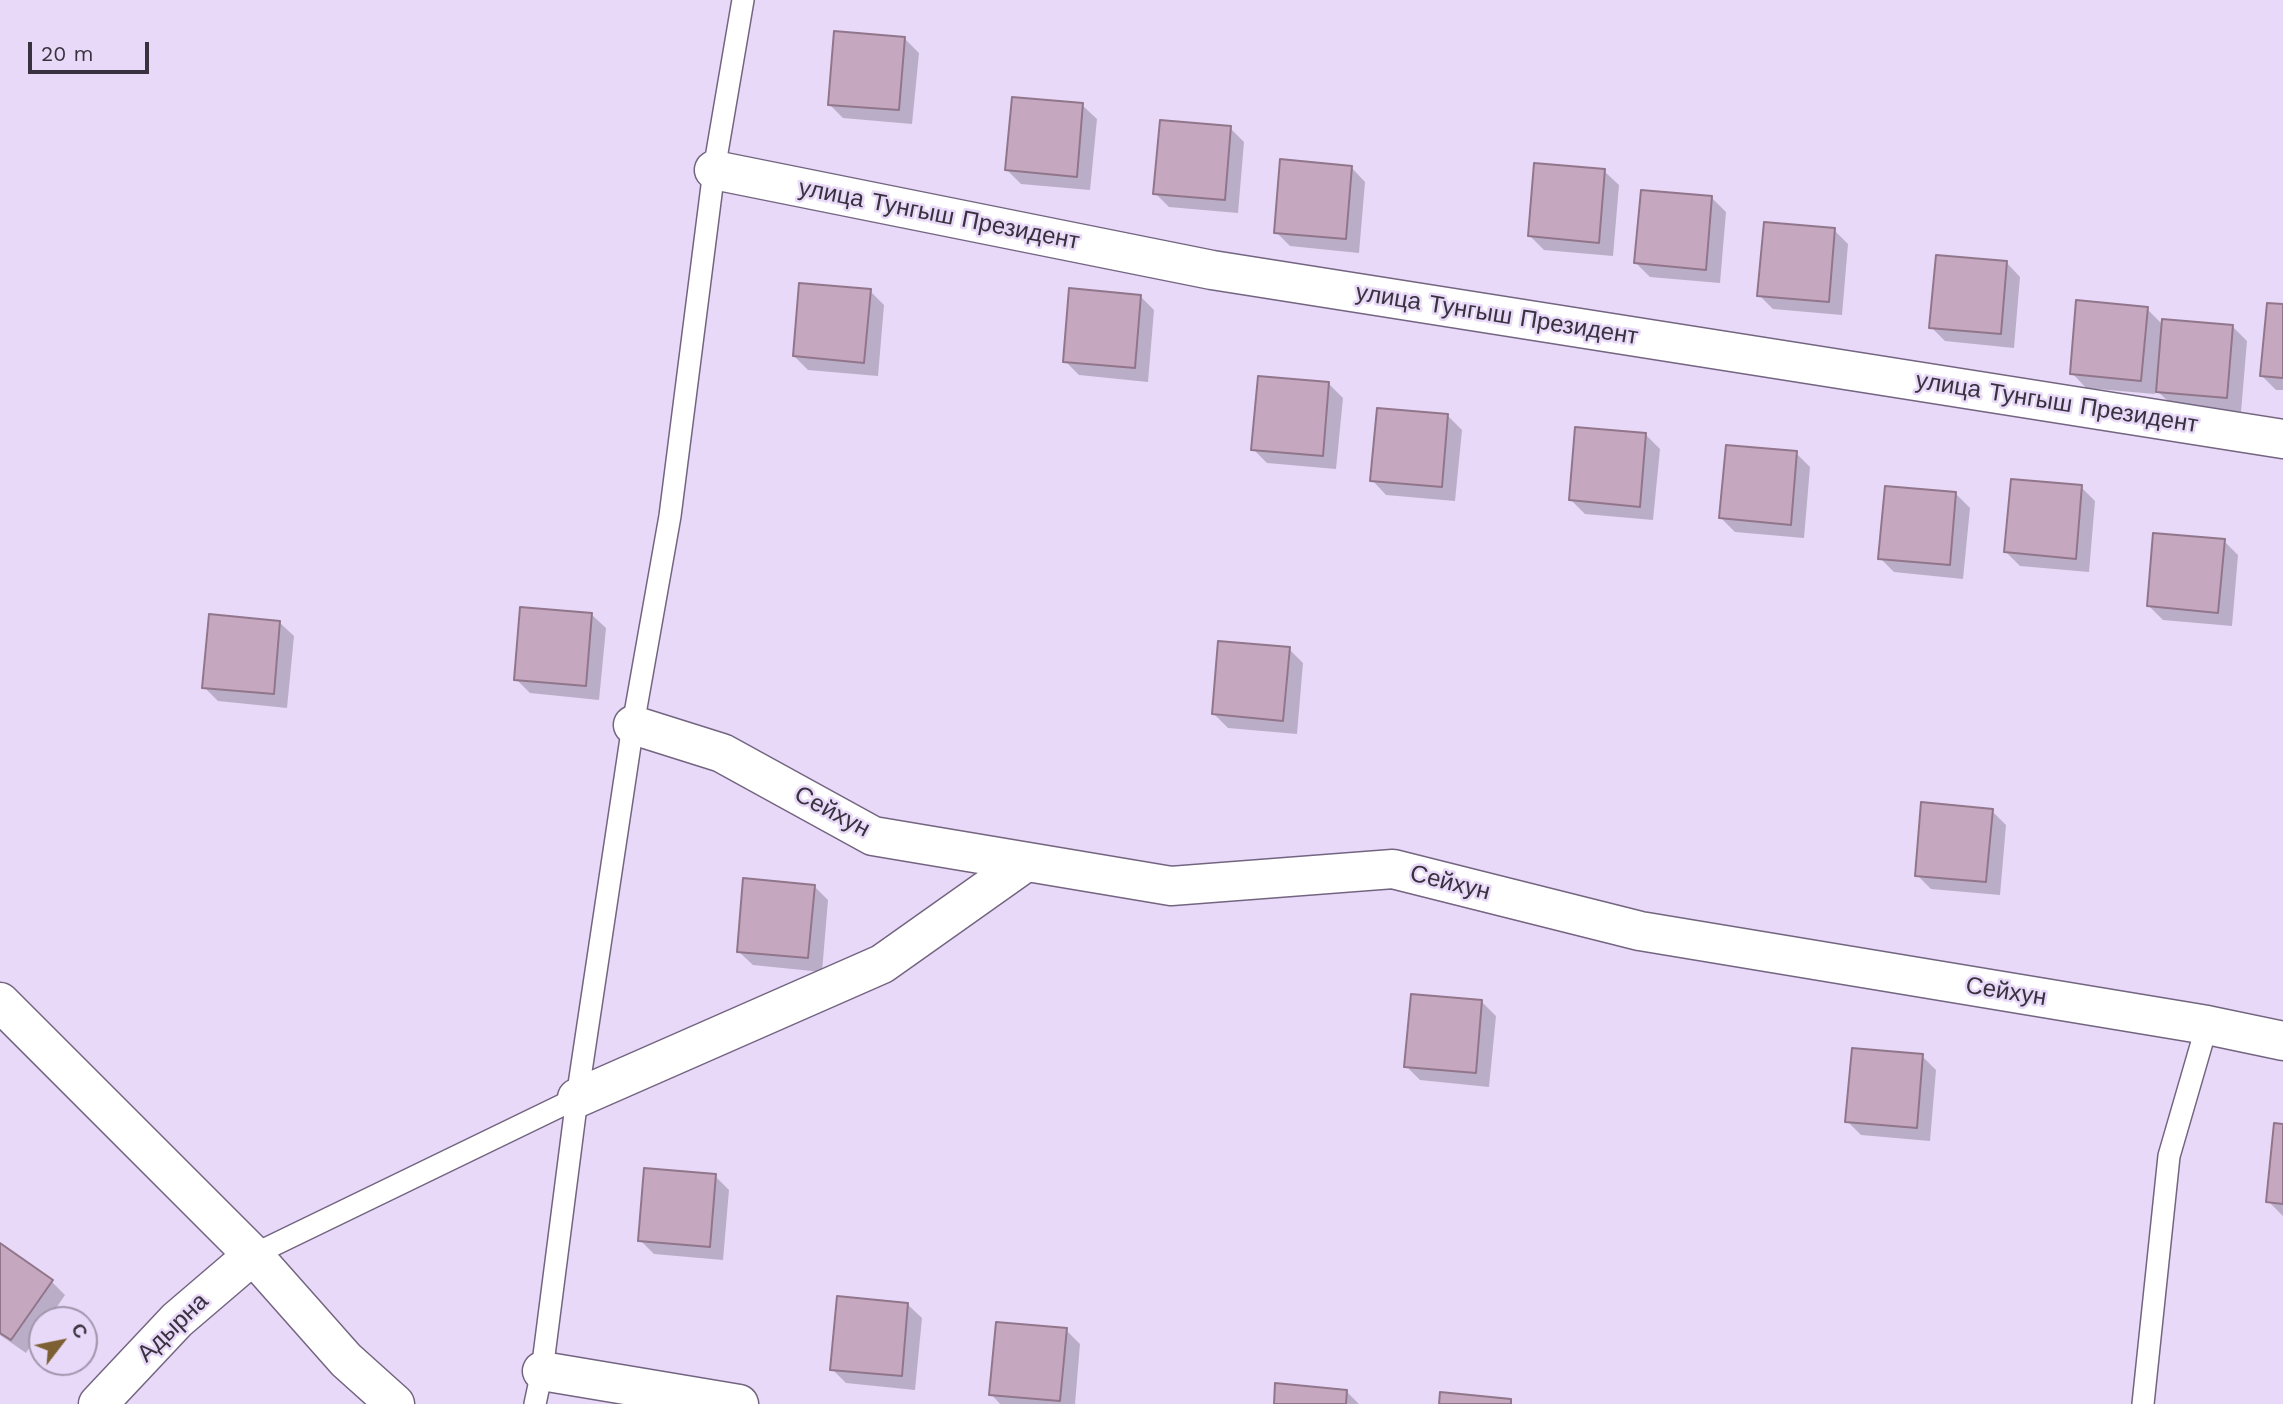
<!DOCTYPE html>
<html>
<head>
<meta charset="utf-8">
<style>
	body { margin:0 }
	#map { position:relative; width:2283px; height:1404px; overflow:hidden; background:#e9d9f9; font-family:"Work Sans",sans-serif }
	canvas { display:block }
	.north { position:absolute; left:28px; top:1306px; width:70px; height:70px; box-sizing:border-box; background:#e9d9f9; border:2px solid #a296ae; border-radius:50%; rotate:58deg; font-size:19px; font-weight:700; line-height:28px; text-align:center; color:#38323e }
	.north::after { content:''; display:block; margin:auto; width:24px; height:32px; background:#7c5f32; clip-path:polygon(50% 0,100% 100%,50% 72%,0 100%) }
	.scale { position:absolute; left:28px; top:42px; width:121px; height:32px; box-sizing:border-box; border:4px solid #38323e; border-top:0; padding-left:9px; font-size:21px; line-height:24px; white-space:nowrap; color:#38323e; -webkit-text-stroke:5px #e9d9f9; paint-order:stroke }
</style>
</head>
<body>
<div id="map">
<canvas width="2283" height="1404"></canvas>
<div class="north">С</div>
<div class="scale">20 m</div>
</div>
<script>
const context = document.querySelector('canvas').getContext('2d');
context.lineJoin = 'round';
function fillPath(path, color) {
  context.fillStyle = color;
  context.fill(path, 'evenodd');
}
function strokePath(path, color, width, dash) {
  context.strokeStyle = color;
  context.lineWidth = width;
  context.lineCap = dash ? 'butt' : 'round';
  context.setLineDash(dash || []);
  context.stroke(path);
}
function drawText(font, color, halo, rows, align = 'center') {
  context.font = font + ' "Work Sans",sans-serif';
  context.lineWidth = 5;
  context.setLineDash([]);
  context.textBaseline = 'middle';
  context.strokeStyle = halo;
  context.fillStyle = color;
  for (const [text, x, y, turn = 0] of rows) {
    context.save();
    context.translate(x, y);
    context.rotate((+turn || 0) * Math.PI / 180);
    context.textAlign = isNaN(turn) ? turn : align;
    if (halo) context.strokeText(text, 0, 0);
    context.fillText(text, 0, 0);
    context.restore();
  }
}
const shadow = new Path2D(`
	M905,39L919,53L912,124L843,118L829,104Z
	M1082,105L1097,119L1090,190L1021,184L1007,170Z
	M1230,128L1244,142L1238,213L1169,207L1155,193Z
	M1351,167L1365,182L1359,253L1290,246L1276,232Z
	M1604,171L1619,185L1613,256L1544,250L1530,236Z
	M1712,198L1726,212L1720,283L1650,277L1636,263Z
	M1834,230L1848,244L1842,315L1773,309L1759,295Z
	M2006,262L2020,277L2014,348L1945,341L1931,327Z
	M870,291L884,305L878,376L808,370L794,356Z
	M1140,296L1154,310L1148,382L1079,375L1065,361Z
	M2283,306V390H2276L2262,376Z
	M2147,309L2163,325L2233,327L2247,341L2241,412L2172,405L2155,389V394L2086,388L2072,373Z
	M1329,384L1343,398L1336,469L1267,463L1253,449Z
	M1448,416L1462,430L1455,501L1386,495L1372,480Z
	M1646,435L1660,449L1653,520L1585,514L1571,500Z
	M1796,453L1810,467L1804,538L1735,532L1721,518Z
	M2081,487L2095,501L2089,572L2020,566L2006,552Z
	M1956,494L1970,508L1963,579L1894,572L1880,558Z
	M2224,541L2238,555L2232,626L2163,620L2149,606Z
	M591,614L606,628L599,700L530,693L516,679Z
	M279,622L294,636L287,708L218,701L204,687Z
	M1289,649L1303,663L1297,734L1228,728L1214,714Z
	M1992,811L2006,825L2000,895L1931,889L1917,875Z
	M814,886L828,900L822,972L753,965L738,951Z
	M1482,1002L1496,1016L1489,1087L1420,1080L1406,1066Z
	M1922,1056L1936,1070L1930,1141L1861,1135L1847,1121Z
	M2283,1126V1216L2268,1201Z
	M715,1176L729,1190L723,1260L654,1254L640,1240Z
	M0,1245L51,1281L65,1295L48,1320H42V1329L26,1353L0,1335Z
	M907,1304L922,1318L915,1390L846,1383L832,1369Z
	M1066,1330L1080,1344L1075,1404H1000L991,1394Z
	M1346,1391L1359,1404H1276Z`);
const building = new Path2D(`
	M834,31L905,37L899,110L828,105Z
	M1012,97L1083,103L1077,177L1005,170Z
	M1160,120L1231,126L1225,200L1153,194Z
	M1280,159L1352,166L1346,239L1274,233Z
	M1534,163L1605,169L1599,243L1528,236Z
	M1641,190L1712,196L1706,270L1634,263Z
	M1764,222L1835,228L1829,302L1757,296Z
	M1936,255L2007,261L2001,334L1929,328Z
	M799,283L871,289L864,363L793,356Z
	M1069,288L1141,295L1135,368L1063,362Z
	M2076,300L2148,307L2141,381L2070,374Z
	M2267,303L2283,304V378L2260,376Z
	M2162,319L2233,325L2227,398L2156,392Z
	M1258,376L1329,382L1323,456L1251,450Z
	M1377,408L1448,414L1442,487L1370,481Z
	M1575,427L1646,433L1640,507L1569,500Z
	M1726,445L1797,451L1791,525L1719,518Z
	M2011,479L2082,485L2076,559L2004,552Z
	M1885,486L1956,492L1950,565L1878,559Z
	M2153,533L2225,539L2218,613L2147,606Z
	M520,607L592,613L586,686L514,680Z
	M209,614L280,621L274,694L202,688Z
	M1218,641L1290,647L1283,721L1212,714Z
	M1921,802L1993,809L1986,882L1915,876Z
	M743,878L815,885L808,958L737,952Z
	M1411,994L1482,1000L1476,1073L1404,1067Z
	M1852,1048L1923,1054L1917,1128L1845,1122Z
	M2274,1123L2283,1124V1204L2266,1202Z
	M644,1168L716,1174L710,1247L638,1241Z
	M0,1243L53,1280L11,1340L0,1333Z
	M837,1296L908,1303L902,1376L830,1370Z
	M996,1322L1067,1328L1060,1401L989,1395Z
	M1275,1383L1347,1390L1346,1404H1274Z
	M1440,1392L1511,1399V1404H1439Z`);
const lane = new Path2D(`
	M253,1255L577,1098
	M535,1404L542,1371L577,1098L633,725L670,516L714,170L743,0
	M2143,1404L2169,1156L2207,1025`);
const street = new Path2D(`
	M714,170L1212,270L2283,439
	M633,725L722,753L873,836L1171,886L1393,869L1640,931L2207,1025L2283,1041
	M0,1002L253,1255L346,1360L395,1404
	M577,1098L882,964L1026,862
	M542,1371L739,1404
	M98,1404L177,1320L253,1255`);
const streetNames = [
	["улица Тунгыш Президент",939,215,11],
	["улица Тунгыш Президент",1497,315,9],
	["улица Тунгыш Президент",2057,403,9],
	["Сейхун",832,812,28],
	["Сейхун",1450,883,14],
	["Сейхун",2006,992,9],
	["Адырна",173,1328,-44]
];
fillPath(shadow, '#0003');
fillPath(building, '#c5a8bf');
strokePath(building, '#91768b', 2);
strokePath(lane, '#736580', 24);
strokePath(street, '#736580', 41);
strokePath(lane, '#fff', 21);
strokePath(street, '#fff', 38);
drawText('24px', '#38323e', '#e9d9f9', streetNames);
</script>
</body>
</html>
